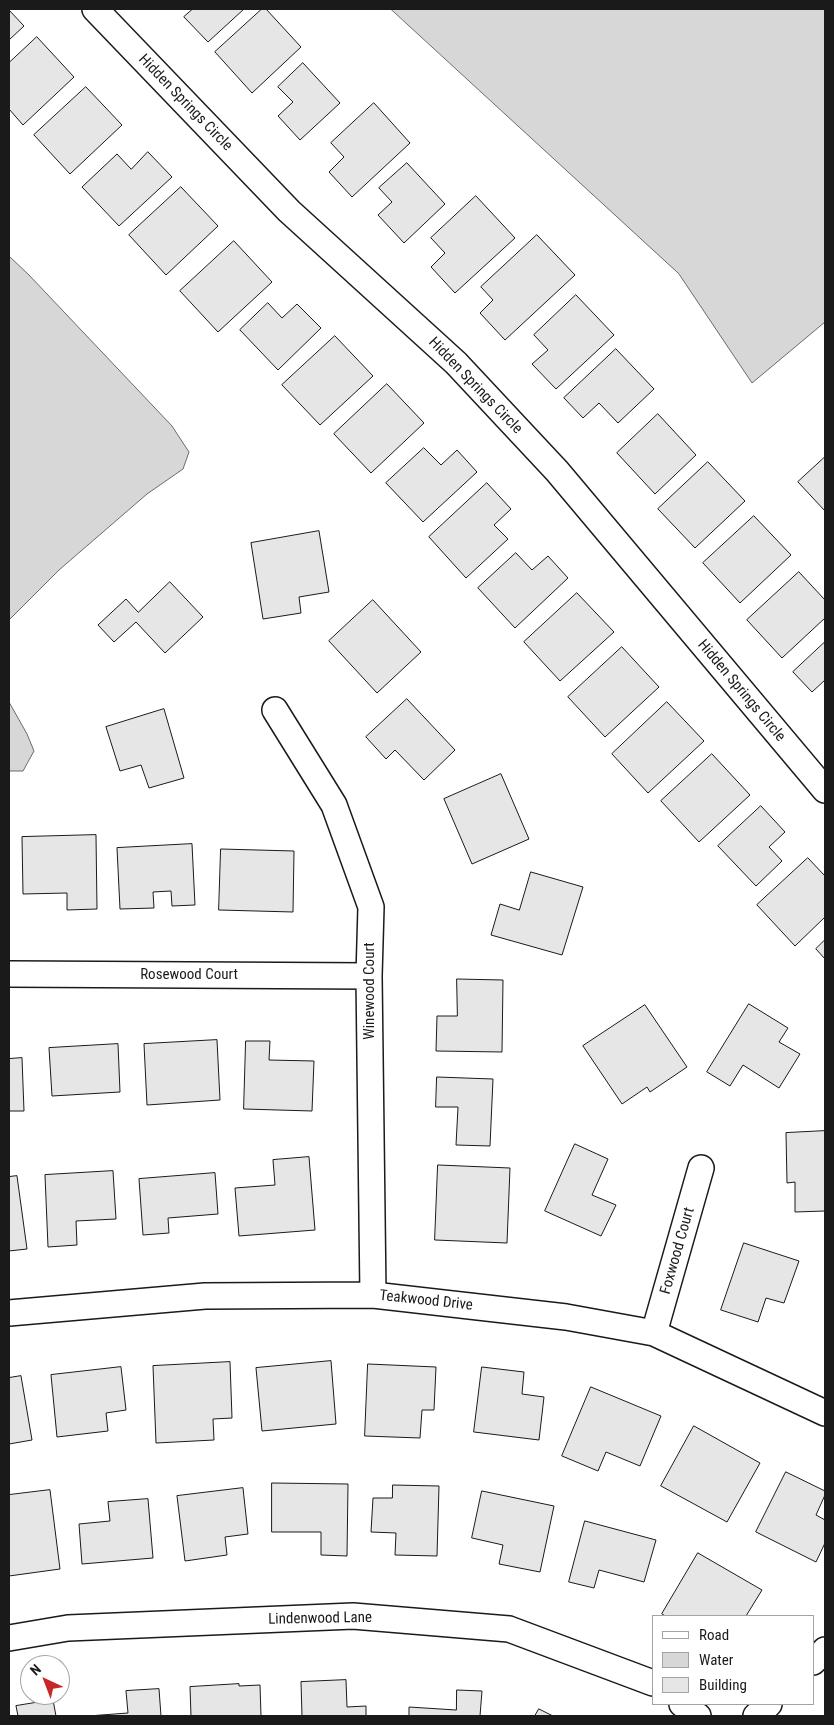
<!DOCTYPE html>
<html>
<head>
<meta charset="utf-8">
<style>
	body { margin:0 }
	#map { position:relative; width:834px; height:1725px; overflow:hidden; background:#fff; font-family:"Roboto Condensed",sans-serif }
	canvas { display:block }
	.frame { position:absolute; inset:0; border:10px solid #1a1a1a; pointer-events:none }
	.legend { position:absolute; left:652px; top:1615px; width:162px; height:90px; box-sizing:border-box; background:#fff; border:1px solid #a3a3a3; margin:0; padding:6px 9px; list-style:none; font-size:15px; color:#1a1a1a }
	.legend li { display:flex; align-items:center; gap:10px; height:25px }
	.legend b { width:25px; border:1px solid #a3a3a3 }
	.north { position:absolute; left:20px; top:1655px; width:50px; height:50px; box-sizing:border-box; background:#fff; border:1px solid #a3a3a3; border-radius:50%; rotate:317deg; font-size:14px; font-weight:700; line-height:20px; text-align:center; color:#1a1a1a }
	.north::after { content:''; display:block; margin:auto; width:18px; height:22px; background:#c62828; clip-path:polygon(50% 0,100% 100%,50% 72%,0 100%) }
</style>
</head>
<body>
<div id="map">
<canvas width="834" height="1725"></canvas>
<div class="frame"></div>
<ul class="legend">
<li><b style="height:6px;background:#fff"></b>Road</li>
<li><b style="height:14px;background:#d7d7d7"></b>Water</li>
<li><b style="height:14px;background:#e6e6e6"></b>Building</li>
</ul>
<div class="north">N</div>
</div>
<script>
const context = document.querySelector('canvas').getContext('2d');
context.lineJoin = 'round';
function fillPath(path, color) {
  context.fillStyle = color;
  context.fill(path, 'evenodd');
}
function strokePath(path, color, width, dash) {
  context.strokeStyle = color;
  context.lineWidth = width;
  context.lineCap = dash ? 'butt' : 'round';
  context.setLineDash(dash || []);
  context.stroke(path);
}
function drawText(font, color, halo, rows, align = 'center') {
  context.font = font + ' "Roboto Condensed",sans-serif';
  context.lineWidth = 4;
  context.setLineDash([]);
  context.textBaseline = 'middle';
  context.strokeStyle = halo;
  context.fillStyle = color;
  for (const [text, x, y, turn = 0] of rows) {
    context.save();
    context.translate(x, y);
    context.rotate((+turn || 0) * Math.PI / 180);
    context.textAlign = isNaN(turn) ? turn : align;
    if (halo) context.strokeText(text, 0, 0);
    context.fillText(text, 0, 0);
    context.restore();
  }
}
const water = new Path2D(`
	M391,9H825V322L752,383L679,274Z
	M9,256L29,275L172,426L189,452L183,469L147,494L59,570L9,620Z
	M9,702L27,734L34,751L23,771H9Z`);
const building = new Path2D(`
	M193,9H244L208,42L184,17Z
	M262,9H266L301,47L252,93L215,52Z
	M9,10L24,26L9,40Z
	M37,37L74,77L23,125L9,109V63Z
	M303,63L340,103L300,140L278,116L293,102L278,87Z
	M86,87L122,125L70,174L34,135Z
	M374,103L410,143L352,197L329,172L344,157L331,143Z
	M148,152L172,177L119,226L82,187L117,154L131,169Z
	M407,163L445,204L404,243L378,215L392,202L379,188Z
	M181,187L218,226L166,275L129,235Z
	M476,196L515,238L455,293L431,267L445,253L431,238Z
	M537,235L575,275L505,340L480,313L493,300L481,287Z
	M234,241L272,282L218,332L180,291Z
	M576,295L614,335L556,389L532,364L548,350L534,335Z
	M268,303L282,318L297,304L321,328L278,370L240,330Z
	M335,336L373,376L320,425L282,385Z
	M616,349L654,389L618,423L599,403L583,418L564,398Z
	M387,384L424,423L371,473L334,434Z
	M658,414L696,455L655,494L617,453Z
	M424,448L441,465L457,450L477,472L423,522L386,483Z
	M825,457V511L798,482Z
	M708,462L745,501L695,548L658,509Z
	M487,483L511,509L494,525L508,539L466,578L429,537Z
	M754,516L791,555L740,603L703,563Z
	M319,531L329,592L299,597L301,613L263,619L251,543Z
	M516,553L532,570L548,556L568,578L515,628L478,588Z
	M799,572L825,600V618L782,658L747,620Z
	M170,582L203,617L165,653L136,622L114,642L98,625L126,599L138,612Z
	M577,593L614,632L560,681L524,642Z
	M373,600L421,652L377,693L329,641Z
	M825,642V680L812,692L793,672Z
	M622,647L659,687L605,737L568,697Z
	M407,699L455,750L424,780L395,750L386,759L366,737Z
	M667,702L704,741L648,793L612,754Z
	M164,709L184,778L149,788L141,765L120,771L106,727Z
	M712,754L750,795L699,842L661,801Z
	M501,774L529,839L472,864L444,799Z
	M761,806L785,832L769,847L782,861L756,886L718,846Z
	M96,835L97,909L67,910V893L23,894L22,837Z
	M192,844L195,905L172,906L171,891L153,892L154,908L120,909L117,848Z
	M221,849L294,851L293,912L219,910Z
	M808,858L825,876V917L795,946L757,905Z
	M531,872L583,887L562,955L491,935L500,904L519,910Z
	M825,940V959L816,949Z
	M457,979L503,980L502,1052L436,1051L437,1016H457Z
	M749,1004L788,1028L779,1042L800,1054L779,1088L743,1065L730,1086L707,1072Z
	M645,1005L687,1067L650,1092L647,1087L622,1104L583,1046Z
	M217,1040L220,1100L147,1105L144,1044Z
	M246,1041H270L269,1060L314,1061L312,1111L244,1109Z
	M118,1044L120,1092L52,1096L49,1048Z
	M22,1058L24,1111H9V1059Z
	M437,1077L493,1079L490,1146L456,1145L458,1107H436Z
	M825,1131V1211L795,1212V1182L787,1183L786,1133Z
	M575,1144L608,1159L592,1195L616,1205L601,1236L545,1211Z
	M309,1157L315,1230L239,1236L235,1188L275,1185L273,1160Z
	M438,1165L510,1168L507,1243L435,1240Z
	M113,1171L116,1219L76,1221L77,1245L48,1247L45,1175Z
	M215,1173L218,1214L168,1218L169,1233L143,1235L139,1179Z
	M17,1176L27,1249L9,1251V1177Z
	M744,1243L799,1261L784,1303L766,1298L758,1322L721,1310Z
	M331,1361L336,1424L262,1431L256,1368Z
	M230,1362L232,1418L213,1419L214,1440L156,1443L153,1366Z
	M368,1364L436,1367L434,1410H422L420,1438L365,1436Z
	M121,1367L126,1410L106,1413L108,1431L57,1437L51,1375Z
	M482,1367L524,1372L522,1394L544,1397L539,1440L474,1432Z
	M21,1376L32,1440L9,1444V1378Z
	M591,1387L661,1416L640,1466L606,1452L598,1471L562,1456Z
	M694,1426L760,1463L727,1522L661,1486Z
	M786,1472L825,1491V1495L816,1515L825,1520V1543L816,1562L756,1532Z
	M272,1483L348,1484L347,1556L321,1555V1532H272Z
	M393,1485L439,1486L437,1556L395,1555L396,1533L371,1532L373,1498H392Z
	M243,1488L248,1534L225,1537L227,1555L185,1561L177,1496Z
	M50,1490L60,1569L9,1576V1495Z
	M482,1491L554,1506L540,1572L499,1564L503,1545L472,1538Z
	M148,1499L153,1558L82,1564L79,1524L110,1521L108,1502Z
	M585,1521L656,1540L644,1582L599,1570L594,1588L569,1582Z
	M698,1553L762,1590L746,1616H665L662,1614Z
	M346,1680L347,1707L366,1706V1716H302L301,1682Z
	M239,1684V1686L260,1685L261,1716H191L190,1687Z
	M159,1689L161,1716H88L128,1713L126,1691Z
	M457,1690L482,1691L480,1716H409V1707L456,1710Z
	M53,1700L56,1716H18L16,1706Z
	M539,1709L553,1716H535Z`);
const street = new Path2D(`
	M95,9L289,211L456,363L557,471L825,790
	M275,710L334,805L371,907L369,976L373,1295
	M9,974L369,976
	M9,1313L205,1296L373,1295L566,1317L654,1333L825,1413
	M654,1333L701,1168
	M9,1638L68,1628L353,1616L509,1629L653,1683
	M813,1662L825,1650
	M682,1704L698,1716
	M756,1716L769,1704`);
const streetNames = [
	["Hidden Springs Circle",185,103,46],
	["Hidden Springs Circle",475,386,46],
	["Hidden Springs Circle",741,691,50],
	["Rosewood Court",189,975],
	["Winewood Court",370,991,-90],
	["Foxwood Court",678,1251,-74],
	["Teakwood Drive",426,1301,6],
	["Lindenwood Lane",320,1619,-1]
];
fillPath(water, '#d7d7d7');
strokePath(water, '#6a6a6a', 1);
fillPath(building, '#e6e6e6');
strokePath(building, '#1a1a1a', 1);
strokePath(street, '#1a1a1a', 28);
strokePath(street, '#fff', 25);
drawText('15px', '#1a1a1a', '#fff', streetNames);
</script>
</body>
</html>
